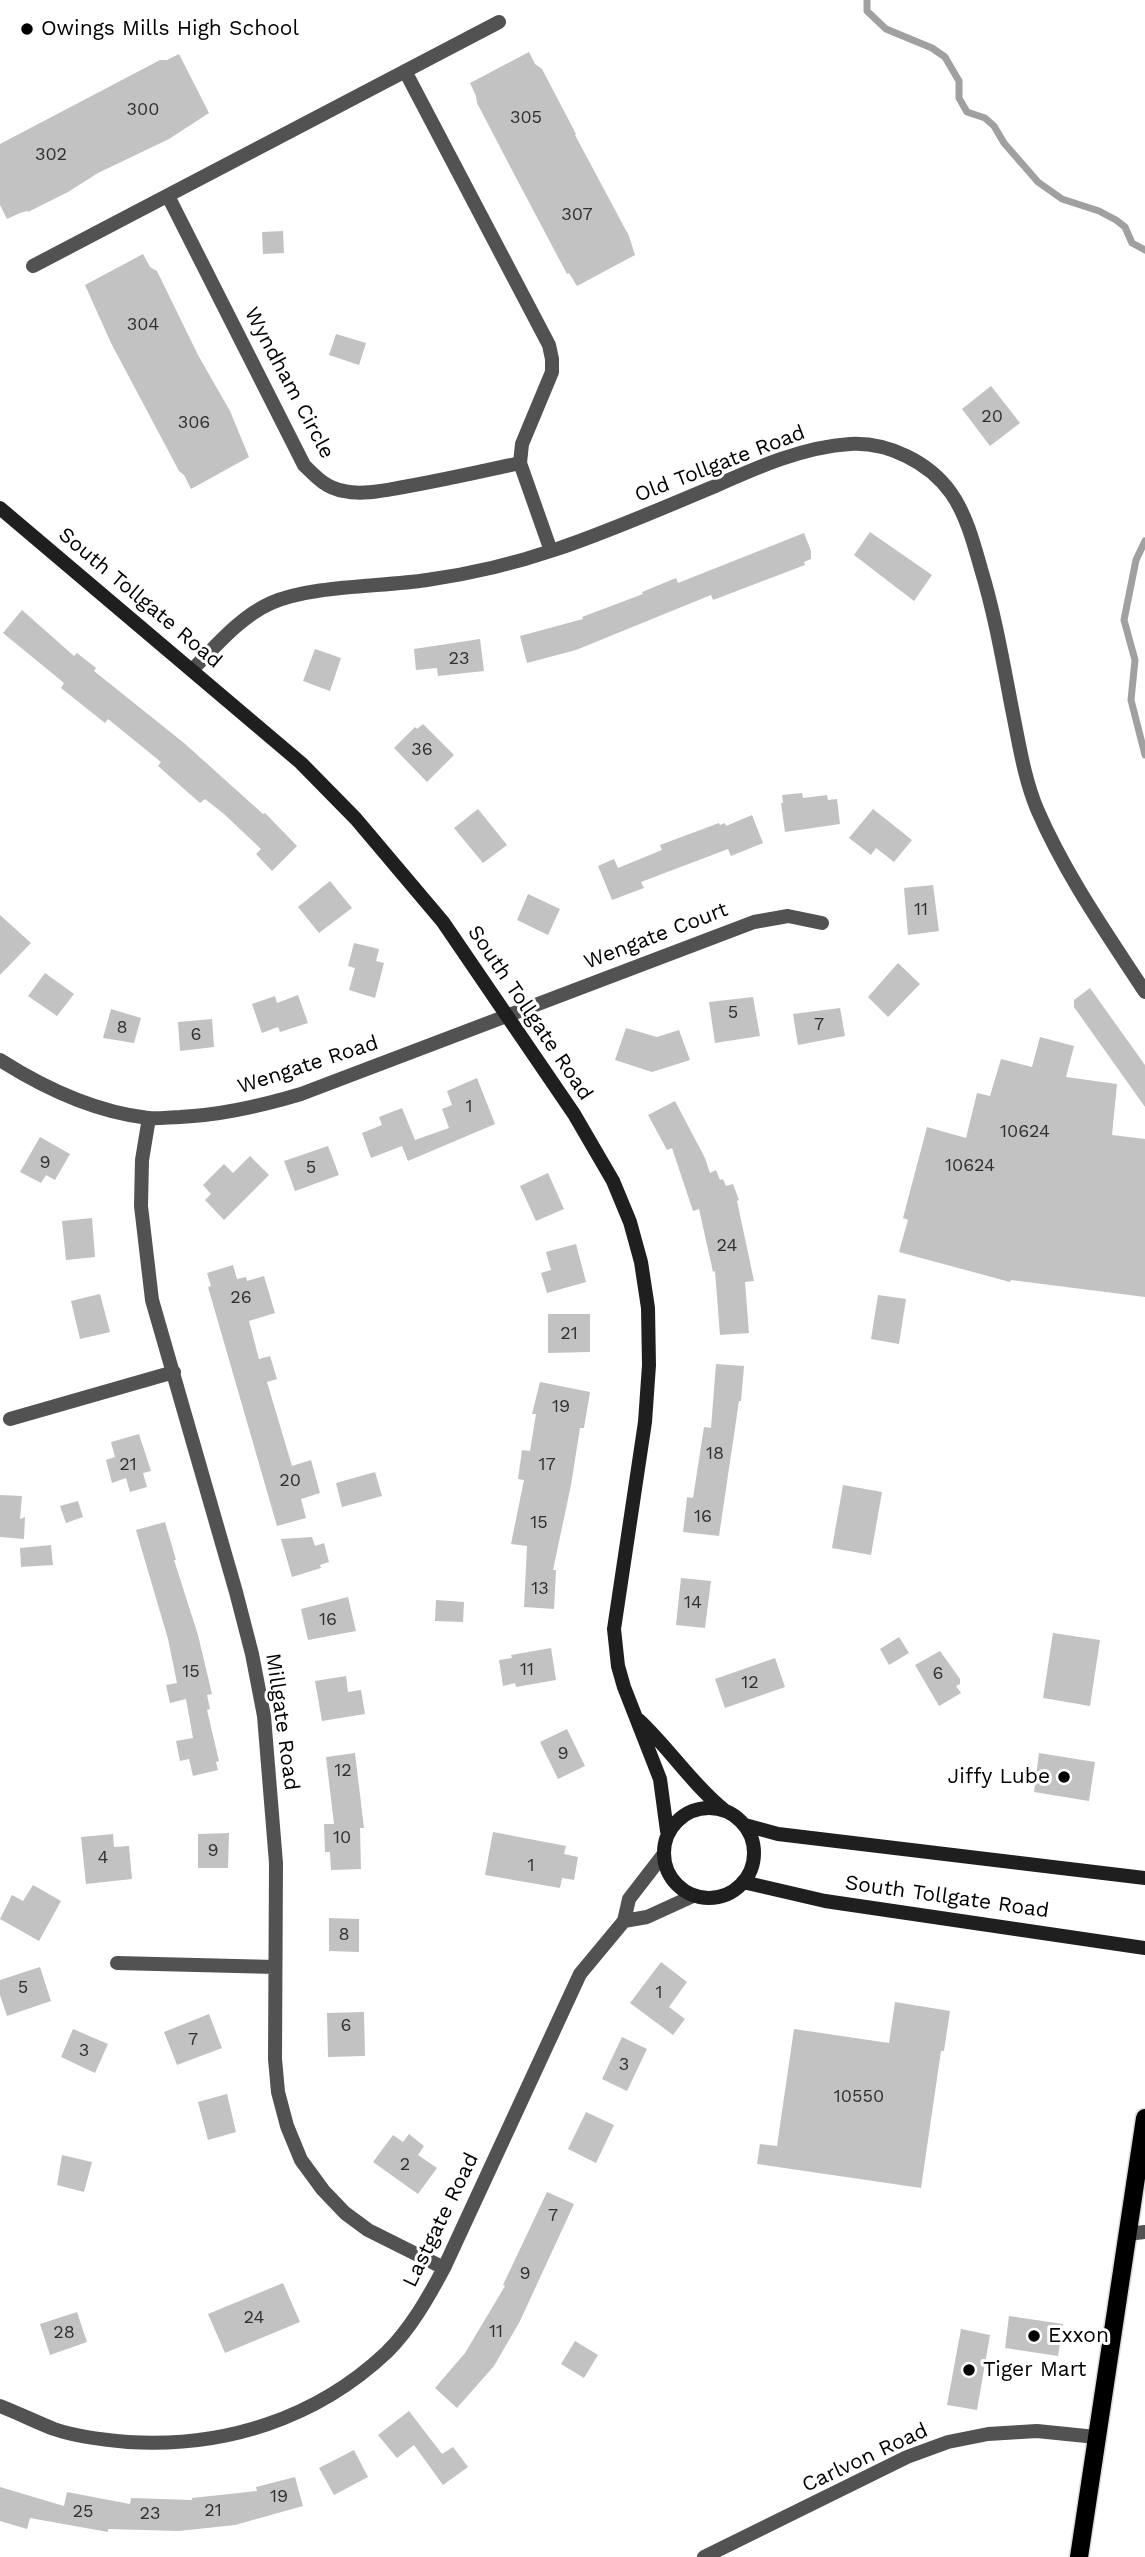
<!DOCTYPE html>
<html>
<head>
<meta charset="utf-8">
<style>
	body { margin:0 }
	canvas { display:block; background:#fff }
</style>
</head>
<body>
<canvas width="1145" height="2557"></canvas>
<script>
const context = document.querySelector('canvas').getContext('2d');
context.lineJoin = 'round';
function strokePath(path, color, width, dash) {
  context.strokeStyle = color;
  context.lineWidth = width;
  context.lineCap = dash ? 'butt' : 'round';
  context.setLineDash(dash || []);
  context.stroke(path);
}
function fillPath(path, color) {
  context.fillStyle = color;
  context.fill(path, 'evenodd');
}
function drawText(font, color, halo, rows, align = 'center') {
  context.font = font + ' "Work Sans",sans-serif';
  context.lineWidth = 6;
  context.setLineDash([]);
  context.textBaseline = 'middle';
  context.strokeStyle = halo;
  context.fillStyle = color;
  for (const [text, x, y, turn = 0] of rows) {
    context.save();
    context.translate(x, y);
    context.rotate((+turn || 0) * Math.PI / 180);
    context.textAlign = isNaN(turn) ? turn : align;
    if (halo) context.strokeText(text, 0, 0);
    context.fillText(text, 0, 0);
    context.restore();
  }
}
const stream = new Path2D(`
	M867,0V11L886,29L932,48L945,57L959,81V98L967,112L985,118L994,126L1004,143L1038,182L1062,199L1099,211L1116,220L1125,227L1132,243L1145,250
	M1145,541L1136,560L1124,620L1135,660L1131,700L1145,755`);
const building = new Path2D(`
	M529,52L535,64L542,69L576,134L575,135L629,236L635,255L577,286L569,273L567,274L513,172L477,103L476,96L470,83Z
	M179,54L209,113L169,139L98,173L68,192L28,212L27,211L20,213L7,219L0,205V144L160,60H167Z
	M283,231L284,253L263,254L262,232Z
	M143,254L150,267L157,271L198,355L230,411L249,457L191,489L184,475L179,471L111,343L85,285Z
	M336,334L366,343L359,365L329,355Z
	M991,386L1020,423L990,446L962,409Z
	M870,532L932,575L914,601L854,555Z
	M804,533L811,551V559L804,562L805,565L713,600L711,595L576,650L527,663L520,636L583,619L582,617L643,594L642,592L676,578L678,583Z
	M22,610L74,656L77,653L96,668L94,671L184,743L263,814L265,813L297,846L272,871L256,854L261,849L224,814L205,799L200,803L158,766L161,762L108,719L105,723L61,688L64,683L3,633Z
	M480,639L484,671L438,676L437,668L416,670L414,649Z
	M315,649L341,658L330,691L303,681Z
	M423,724L454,755L427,782L394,748L415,727L417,729Z
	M802,793L803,798L827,795L828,800L837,799L840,824L785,832L781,803H783L782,795Z
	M478,809L507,845L483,863L454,828Z
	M873,809L912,840L894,862L876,848L871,855L849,838Z
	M752,815L763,843L731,856L728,849L641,882L644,888L612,900L598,866L614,859L618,868L662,850L660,845L719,823L720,825L725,823L726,826Z
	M330,881L352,908L319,933L298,907Z
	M933,885L939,931L908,935L904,888Z
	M528,894L560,909L548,935L517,920Z
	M0,915L31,943L0,975Z
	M354,943L379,949L376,961L384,963L375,998L349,990L355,968L348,966Z
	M898,963L920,984L888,1017L868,997Z
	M45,973L74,994L57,1016L28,996Z
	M1090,988L1145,1065V1107L1074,1007V1000Z
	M298,995L308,1023L280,1032L278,1027L262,1033L252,1004L275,996L277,1003Z
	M753,997L760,1036L715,1043L709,1002Z
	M840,1008L845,1036L798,1045L793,1014Z
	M111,1009L141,1018L134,1043L103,1038Z
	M212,1019L214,1047L180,1051L178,1022Z
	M626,1028L657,1037L679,1030L690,1060L652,1072L615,1060Z
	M1040,1037L1074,1046L1066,1077L1117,1084L1112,1135L1145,1139V1297L1011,1280L1010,1282L899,1252L908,1220L903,1218L927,1127L966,1138L977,1093L990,1096L1001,1059L1032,1067Z
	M477,1078L495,1124L408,1161L402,1146L371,1158L362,1133L382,1125L379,1117L402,1108L415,1140L449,1128L442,1109L452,1105L447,1091Z
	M675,1101L705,1158L710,1173L716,1170L720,1180L723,1179L726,1186L733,1184L739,1200L737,1201L754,1281L745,1282L749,1333L720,1335L715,1271L713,1272L699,1209L693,1211L672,1148L667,1150L648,1115Z
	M40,1137L70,1154L55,1180L46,1175L41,1183L20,1172Z
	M328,1146L339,1175L295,1191L284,1161Z
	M250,1156L269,1175L224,1220L205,1200L211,1194L203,1185L224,1164L233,1173Z
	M548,1173L564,1209L536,1221L520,1186Z
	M92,1218L95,1257L66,1260L62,1221Z
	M576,1244L586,1282L547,1293L541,1273L551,1270L546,1252Z
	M233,1265L237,1279L246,1277L247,1281L264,1276L275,1313L249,1321L259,1359L270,1356L277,1379L267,1382L292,1466L311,1460L320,1493L301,1499L306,1518L277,1526L208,1287L211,1286L207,1273Z
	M100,1294L110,1332L80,1339L71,1301Z
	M878,1295L906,1299L899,1344L871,1339Z
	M548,1314H590V1352L548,1353Z
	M716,1364L744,1366L741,1401H739L719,1536L683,1532L687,1497L693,1498L704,1427L711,1428Z
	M540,1382L590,1392L584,1428H580L571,1485L553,1570H556L554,1609L524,1607L527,1546L511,1544L524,1480L518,1479L522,1450L530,1451L536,1414H532Z
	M139,1434L151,1471L143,1473L147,1487L130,1492L126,1478L112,1483L106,1460L115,1457L111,1442Z
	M375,1472L382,1496L342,1507L336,1483Z
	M843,1485L882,1492L871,1555L832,1548Z
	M0,1495L22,1496L20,1519L25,1517L24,1539L0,1537Z
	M78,1501L83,1517L66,1523L60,1506Z
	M165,1522L176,1560H174L198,1635L212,1694L207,1695L210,1709L207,1710L219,1761L216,1762L218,1770L193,1776L189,1759L180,1761L176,1741L193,1738L186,1699L170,1703L166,1685L177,1683L168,1639L136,1530Z
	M312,1537L315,1546L324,1543L329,1562L320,1565L321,1568L292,1577L281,1539Z
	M51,1545L53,1565L21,1567L20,1548Z
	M681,1578L711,1581L705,1628L676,1625Z
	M348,1597L356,1631L308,1640L301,1609Z
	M436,1600L464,1602L463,1622L435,1621Z
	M1053,1633L1100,1640L1090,1706L1043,1698Z
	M899,1637L909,1653L889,1665L880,1649Z
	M551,1648L556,1680L516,1687L515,1683L503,1686L499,1660L512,1658L511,1655Z
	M940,1651L960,1679V1684L956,1686L961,1693L939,1706L915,1665Z
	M775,1658L785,1687L725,1708L715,1679Z
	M346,1676L348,1692L361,1690L365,1714L322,1721L315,1681Z
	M567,1729L585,1766L558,1779L540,1742Z
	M355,1753L364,1828H360L361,1869L331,1870L330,1852H325L324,1824H334L326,1757Z
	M1039,1753L1095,1762L1089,1801L1034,1792Z
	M493,1832L566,1846L564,1854L578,1857L574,1880L562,1878L560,1888L485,1875Z
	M229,1833L228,1868H198V1834Z
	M113,1834L114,1847L129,1846L132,1879L86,1884L81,1837Z
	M33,1885L61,1901L39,1941L0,1919L12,1895L23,1901Z
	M329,1918L359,1919V1952L329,1951Z
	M661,1962L687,1982L669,2007L685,2019L673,2035L630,2003Z
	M40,1967L51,2001L7,2016L0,1995V1980Z
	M895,2002L950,2011L944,2051H941L921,2188L757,2164L760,2144L777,2146L794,2029L889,2043Z
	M364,2012L365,2056L328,2057L327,2013Z
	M209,2014L222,2048L177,2065L164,2032Z
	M73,2029L108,2044L95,2073L61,2057Z
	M622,2037L647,2049L627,2091L602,2079Z
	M227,2094L236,2132L208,2140L198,2102Z
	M586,2112L614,2125L596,2163L568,2149Z
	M409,2134L424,2146L418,2155L437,2168L418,2194L373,2162L393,2135L403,2142Z
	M62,2155L92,2162L84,2192L57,2185Z
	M547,2192L574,2204L520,2321L494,2366L457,2408L435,2388L465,2353L505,2286L503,2285Z
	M283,2283L300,2322L225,2353L208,2314Z
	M77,2312L87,2342L50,2355L40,2324Z
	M1009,2316L1063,2324L1058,2356L1005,2348Z
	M961,2329L990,2335L977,2410L947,2405Z
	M575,2341L598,2355L584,2378L561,2364Z
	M409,2411L442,2454L453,2447L468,2467L443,2485L414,2445L397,2458L378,2435Z
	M354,2450L368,2477L334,2495L319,2468Z
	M295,2477L303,2506L235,2525L179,2531L108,2529V2532L30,2518L27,2529L0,2521V2487L64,2506L67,2492L130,2504L131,2498L192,2500V2498L257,2491L256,2487Z`);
const street = new Path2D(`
	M405,71L549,345L552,359V372L522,444L520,463L551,551
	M168,196L304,465C316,477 326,488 344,491C360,495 381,491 398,488C439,481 479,472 520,463
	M33,266L499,22
	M193,669C217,645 240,617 271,603C312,585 381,587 427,580C469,574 513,564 554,550C608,532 660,509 713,487C756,468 802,447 850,444C888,442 929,462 951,493C966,514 974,544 981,569C995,615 1003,662 1012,709C1019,743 1024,778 1037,809C1065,874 1107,934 1145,992
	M0,1060C44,1088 95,1112 148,1118C159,1119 170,1117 180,1117C222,1115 261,1106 301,1094L754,922L788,916L822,923
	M149,1118L142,1160L141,1206L152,1300L236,1592L252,1654L264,1716L276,1863L275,2059L278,2092L287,2126L301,2160L323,2190L345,2213L368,2230L444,2268
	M10,1419L174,1372
	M624,1921L647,1917L693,1896
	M117,1963L275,1967
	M1128,2234L1145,2232
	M0,2406C18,2413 36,2422 54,2429C77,2437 104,2440 128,2442C224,2448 316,2419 387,2352C411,2328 428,2298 444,2268L580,1974L624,1921L629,1899L663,1855
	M704,2557L907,2457L948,2442L988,2434L1037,2431L1096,2437`);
const secondary = new Path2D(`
	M0,508L301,763L356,819L443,922L574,1114L613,1181L630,1222L641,1262L648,1308L649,1365L645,1422L614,1629L618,1666L624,1687L660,1779L667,1831
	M639,1720C669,1748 691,1783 723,1809
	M664 1853a45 45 0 1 1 90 0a45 45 0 1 1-90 0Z
	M745,1825L778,1834L1145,1878
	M743,1882L825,1901L1145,1948`);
const primary = new Path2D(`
	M1079,2557L1145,2118`);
const markers = [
	[27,29,7,"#000"],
	[1064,1777,7,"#000"],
	[1034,2336,7,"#000"],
	[969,2370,7,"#000"]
];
const numberNames = [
	["300",143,110],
	["305",526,118],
	["302",51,155],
	["307",577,215],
	["304",143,325],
	["20",992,417],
	["306",194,423],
	["23",459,659],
	["36",422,750],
	["11",921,910],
	["5",733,1013],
	["7",819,1025],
	["8",122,1028],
	["6",196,1035],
	["1",469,1107],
	["10624",1025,1132],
	["9",45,1163],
	["10624",970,1166],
	["5",311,1168],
	["24",727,1246],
	["26",241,1298],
	["21",569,1334],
	["19",561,1407],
	["18",715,1454],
	["21",128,1465],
	["17",547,1465],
	["20",290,1481],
	["16",703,1517],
	["15",539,1523],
	["13",540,1589],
	["14",693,1603],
	["16",328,1620],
	["11",527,1670],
	["15",191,1672],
	["6",938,1674],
	["12",750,1683],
	["9",563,1754],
	["12",343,1771],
	["10",342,1838],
	["9",213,1851],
	["4",103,1858],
	["1",531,1866],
	["8",344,1935],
	["5",23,1988],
	["1",659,1993],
	["6",346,2026],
	["7",193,2040],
	["3",84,2051],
	["3",624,2065],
	["10550",859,2097],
	["2",405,2165],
	["7",553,2216],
	["9",525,2274],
	["24",254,2318],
	["11",496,2332],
	["28",64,2333],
	["19",279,2497],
	["21",213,2511],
	["25",83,2512],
	["23",150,2514]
];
const poiNames = [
	["Owings Mills High School",41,29],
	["Jiffy Lube",1050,1777,"right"],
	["Exxon",1048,2336],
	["Tiger Mart",983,2370]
];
const streetNames = [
	["Wyndham Circle",289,383,62],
	["Old Tollgate Road",720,464,-21],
	["South Tollgate Road",140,598,40],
	["Wengate Court",656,936,-21],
	["South Tollgate Road",530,1013,56],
	["Wengate Road",308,1065,-18],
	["Millgate Road",282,1722,82],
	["South Tollgate Road",947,1897,8],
	["Lastgate Road",441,2220,-64],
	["Carlvon Road",865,2458,-25]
];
strokePath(stream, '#a0a0a0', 7);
fillPath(building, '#c2c2c2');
strokePath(primary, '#dbdbdb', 21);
strokePath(street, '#525252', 14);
strokePath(secondary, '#1f1f1f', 14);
strokePath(primary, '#000', 18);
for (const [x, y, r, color] of markers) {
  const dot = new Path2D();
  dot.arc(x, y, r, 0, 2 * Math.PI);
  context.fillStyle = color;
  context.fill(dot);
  strokePath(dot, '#fff', 2.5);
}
drawText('18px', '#303030', null, numberNames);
drawText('21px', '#000', '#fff', poiNames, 'left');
drawText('21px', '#000', '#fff', streetNames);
</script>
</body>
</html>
